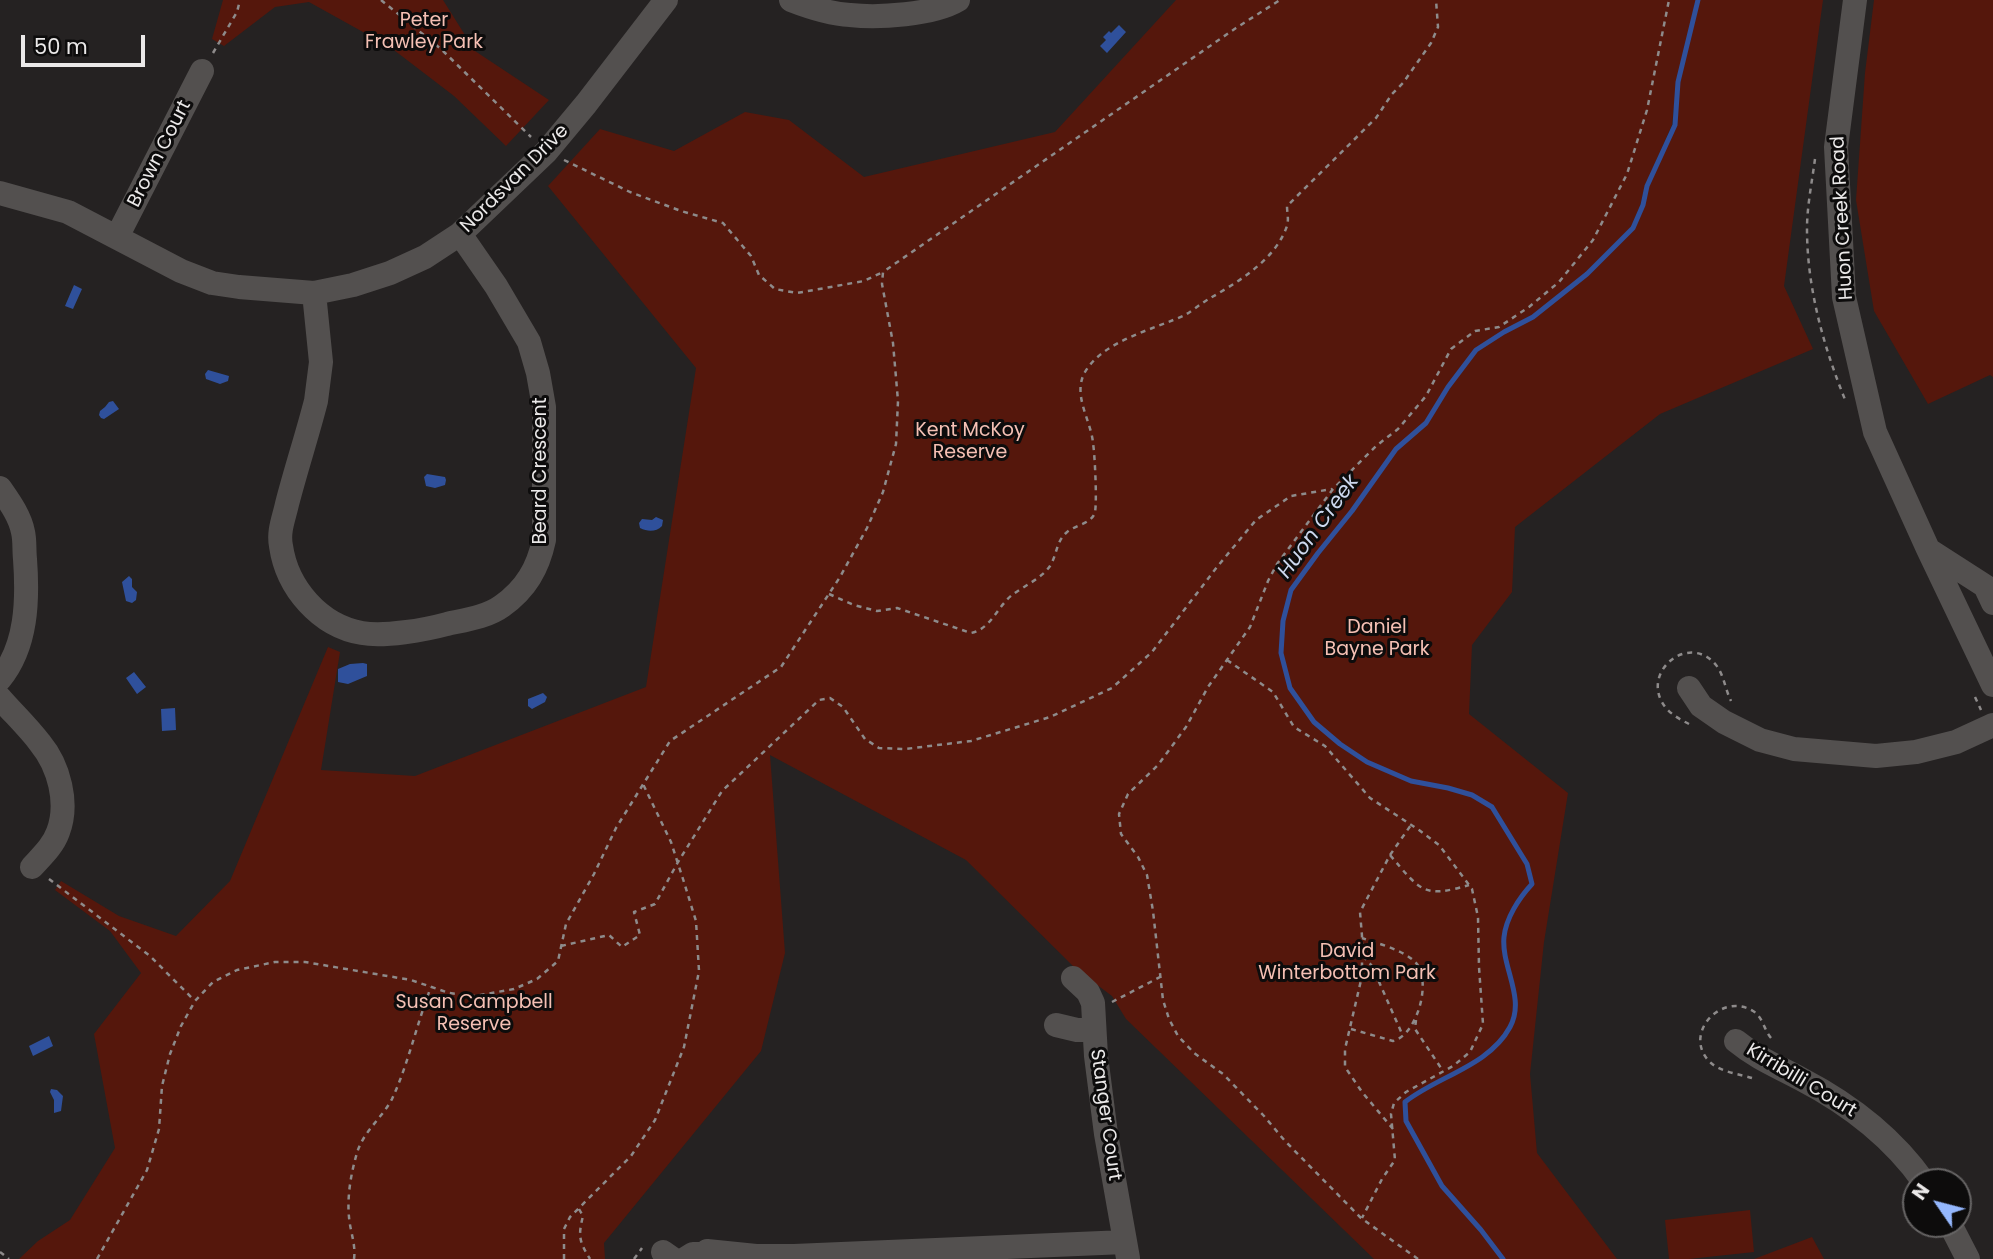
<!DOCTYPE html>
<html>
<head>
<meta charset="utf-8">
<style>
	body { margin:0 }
	#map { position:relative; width:1993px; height:1259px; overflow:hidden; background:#252222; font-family:Poppins,sans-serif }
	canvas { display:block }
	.north { position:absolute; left:1902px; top:1168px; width:70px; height:70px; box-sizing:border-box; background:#0d0c0c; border:2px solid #666464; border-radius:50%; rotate:305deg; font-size:19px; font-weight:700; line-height:28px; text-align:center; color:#ebe9e9 }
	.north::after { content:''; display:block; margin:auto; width:24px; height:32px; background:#94b7fd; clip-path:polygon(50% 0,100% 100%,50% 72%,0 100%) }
	.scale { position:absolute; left:21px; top:35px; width:124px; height:32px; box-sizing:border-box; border:4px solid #ebe9e9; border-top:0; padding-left:9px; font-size:21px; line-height:24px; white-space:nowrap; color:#ebe9e9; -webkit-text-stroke:5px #0d0c0c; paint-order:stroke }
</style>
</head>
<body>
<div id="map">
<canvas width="1993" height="1259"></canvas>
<div class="north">N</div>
<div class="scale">50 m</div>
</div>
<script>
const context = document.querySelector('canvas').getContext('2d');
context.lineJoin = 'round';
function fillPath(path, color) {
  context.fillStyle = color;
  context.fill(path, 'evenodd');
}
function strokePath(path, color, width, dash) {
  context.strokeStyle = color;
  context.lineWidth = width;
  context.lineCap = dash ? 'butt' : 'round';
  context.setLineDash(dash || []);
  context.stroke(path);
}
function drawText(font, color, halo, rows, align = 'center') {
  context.font = font + ' Poppins,sans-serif';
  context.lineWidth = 6;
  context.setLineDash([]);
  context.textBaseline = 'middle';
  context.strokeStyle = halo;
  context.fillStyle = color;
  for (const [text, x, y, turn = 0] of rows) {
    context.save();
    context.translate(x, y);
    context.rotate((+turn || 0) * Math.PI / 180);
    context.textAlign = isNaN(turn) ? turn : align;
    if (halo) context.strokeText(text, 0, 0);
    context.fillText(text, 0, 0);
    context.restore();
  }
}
const green = new Path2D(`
	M223,0H443L475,51L549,100L506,146L454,96L390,47L309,2L275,7L224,46L212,39Z
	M1176,0H1696L1677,81L1672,125L1645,186L1640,206L1631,227L1586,272L1560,295L1587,274L1633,227L1643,205L1647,186L1675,125L1678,82L1698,0H1823L1784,286L1813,349L1660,414L1515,527L1512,592L1472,645L1469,714L1568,793L1544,942L1530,1074L1537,1153L1617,1259H1374L1126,1019L1112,996L1076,969L966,860L770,755L785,953L761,1051L604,1243L605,1259H19L38,1241L70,1220L115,1148L94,1034L141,973L110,931L55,890L61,881L119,916L176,936L230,881L328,647L340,652L321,770L415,776L646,687L696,368L548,186L600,129L674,151L745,112L789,120L864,177L1055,132Z
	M1874,0H1993V377L1990,375L1928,404L1874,311L1856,200L1865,73Z
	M1750,1210L1754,1252L1689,1259H1669L1665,1220Z
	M1812,1237L1824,1259H1754Z`);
const water = new Path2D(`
	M1119,25L1126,32L1107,53L1100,46L1106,40L1103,37L1109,31L1111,33Z
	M74,285L82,289L73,309L65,306Z
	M208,370L229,376L228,381L220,384L206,379L205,374Z
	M113,401L119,409L104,419L101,418L99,415L100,411L105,407L109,402Z
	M427,474L445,477L446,480L445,485L435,488L426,486L424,477Z
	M656,517L663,520L662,526C656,532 648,532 640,528L639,523L642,519L652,520Z
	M129,576L132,579V587L137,592L136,600L132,603L126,601L122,582Z
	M363,663L367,664V676L348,684L338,682V669L350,664Z
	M134,672L146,687L137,694L126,678Z
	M543,693L547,697L545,702L532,709L528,706V699Z
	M175,708L176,730L162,731L161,709Z
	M49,1036L53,1046L33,1056L29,1046Z
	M51,1089L57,1090L63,1096L61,1111L54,1113V1100L50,1092Z`);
const stream = new Path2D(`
	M1503,1259L1481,1230L1442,1186L1406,1121L1405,1102C1438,1076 1489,1066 1510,1027C1526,998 1501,967 1504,937C1506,918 1519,898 1532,884L1527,864L1492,807L1472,795L1448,788L1411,781L1367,762L1340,744L1314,722L1290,688L1281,653L1283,621L1291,590L1318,553L1352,511L1396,449L1426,423L1448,387L1476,350L1504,332L1533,317L1587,274L1633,228L1643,205L1647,186L1675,125L1678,82L1698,0`);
const path = new Path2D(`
	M381,0L441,49L531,137
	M213,53L237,12L240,0
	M1815,159C1812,182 1807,206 1807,229C1807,289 1824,348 1846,402
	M564,160L630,192L681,211L723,223L751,256L759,275L775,289L797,293L864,281L883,272
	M829,594L854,605L877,611L897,608L971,633C991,629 997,607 1012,595C1024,586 1042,578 1050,566C1057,555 1056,542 1066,533C1074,525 1092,524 1095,512C1097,502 1095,456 1093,443C1091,420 1072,395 1085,372C1104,340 1153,330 1185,315C1192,311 1199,305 1207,300C1236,283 1275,261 1287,226C1289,219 1287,213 1287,206L1376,118L1392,94L1403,83L1431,43L1438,27L1436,0
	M1227,660L1273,692L1294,727L1325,746L1370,798L1419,830L1439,845L1472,889L1478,917L1479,967L1483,1024L1470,1052L1453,1066L1406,1092L1394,1103L1391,1114L1395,1160L1382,1179L1362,1218
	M1975,697L1981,710
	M1689,724C1681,720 1672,715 1666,708C1638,674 1688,631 1716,665C1724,675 1725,689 1731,701
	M1390,855C1420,890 1423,899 1469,885
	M49,879L150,956L194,1000
	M561,946L609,935L622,947L640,935L634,912L655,904L678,862L722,791L819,700L830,698L843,707L865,739L879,748L905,749L971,741L1050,717L1112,688L1152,652L1217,567L1256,520L1291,496L1332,489
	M1363,956L1372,966L1403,1036
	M1112,1002L1162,976
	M1416,1020L1415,1029L1443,1071
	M1351,1029L1393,1041C1418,1035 1434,976 1413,960C1400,949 1379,944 1362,938
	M1752,1078C1739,1074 1721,1072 1711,1063C1681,1036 1720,991 1753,1011C1763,1017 1764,1030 1771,1038
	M1393,1129L1362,1092L1345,1067V1049L1362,976V936L1360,912L1390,855L1411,825
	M1958,1199L1963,1207
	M579,1209L583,1216C578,1236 579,1241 590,1259
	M0,1252L9,1259
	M97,1259L147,1170L159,1129L162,1086L170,1054L181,1026L195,1001L213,982L237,970L275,962H305L411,980L449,993L475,996L514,989L537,979L558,961L566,924L594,874L616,828L670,741L781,667L840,577L867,528L883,492L896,444L898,401L893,343L882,284L883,272L1236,28L1280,0
	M354,1259C356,1244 350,1231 349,1217C347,1196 351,1173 357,1153C363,1132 382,1118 392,1099C408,1065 417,1023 431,987
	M564,1259V1229L570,1217L631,1156L655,1120L684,1047L699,971L696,921L683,879L671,842L643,784
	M634,1259L642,1248
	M1418,1259L1361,1218L1285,1141L1264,1116L1223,1074L1194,1053L1178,1036L1169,1019L1163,1000L1153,911L1147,875L1138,857L1121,834L1119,814L1128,794L1158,765L1186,727L1208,687L1250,627L1268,581L1277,564L1333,489L1376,446L1398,429L1426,396L1451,349L1475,331L1499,327L1529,307L1559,282L1593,240L1627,174L1647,110L1669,0`);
const minor = new Path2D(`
	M791,0C809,7 830,14 850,15C878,18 933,15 958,0
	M1855,0L1836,147L1844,297L1875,432L1928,549L1993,685
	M0,193L68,212L181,271L212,283L239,287L314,293L353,285L390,273L425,257L460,234L546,152L586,104L666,0
	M117,237L202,71
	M314,293L321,362L316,401C307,436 296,469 287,504C284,518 278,531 281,546C287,588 320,626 362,633C384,637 425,630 447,624C465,620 487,617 502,606C526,589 538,568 544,540V407L538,373L529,342L496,286L460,234
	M0,488C9,501 20,516 23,532C25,540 24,550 25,559C28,600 27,646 0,679
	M1929,550L1985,586L1993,603
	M1689,688L1701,706L1724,722L1760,740L1794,749L1876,756L1916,752L1956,742L1993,725
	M0,698C13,713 28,727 40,743C59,766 69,803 58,832C53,846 42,856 32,867
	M1073,978L1088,992L1093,1003L1096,1056L1106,1134L1128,1258
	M1056,1025L1077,1030H1094
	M1736,1041C1758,1059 1777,1066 1801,1079C1849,1104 1893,1138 1924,1182
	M1950,1224L1968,1259
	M663,1252L673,1259
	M685,1259L693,1254H704L707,1251L756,1256H794L1125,1242`);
const parkNames = [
	["Peter",424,21],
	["Frawley Park",424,43],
	["Kent McKoy",970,431],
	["Reserve",970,453],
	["Daniel",1377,628],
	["Bayne Park",1377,650],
	["David",1347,952],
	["Winterbottom Park",1347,974],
	["Susan Campbell",474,1003],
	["Reserve",474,1025]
];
const streetNames = [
	["Brown Court",160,154,-63],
	["Nordsvan Drive",515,179,-45],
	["Huon Creek Road",1843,218,-93],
	["Beard Crescent",541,471,-90],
	["Kirribilli Court",1801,1081,31],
	["Stanger Court",1105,1115,82]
];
const waterNames = [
	["Huon Creek",1319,527,-54]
];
fillPath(green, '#55170c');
fillPath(water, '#2f509b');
strokePath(stream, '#2f509b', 5);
strokePath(path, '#8e8b8b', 2.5, [5, 5]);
strokePath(minor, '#53504f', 24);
drawText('19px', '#f5c0b4', '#0d0c0c', parkNames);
drawText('19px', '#ebe9e9', '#0d0c0c', streetNames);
drawText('italic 21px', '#cdd8ee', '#0d0c0c', waterNames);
</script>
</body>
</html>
